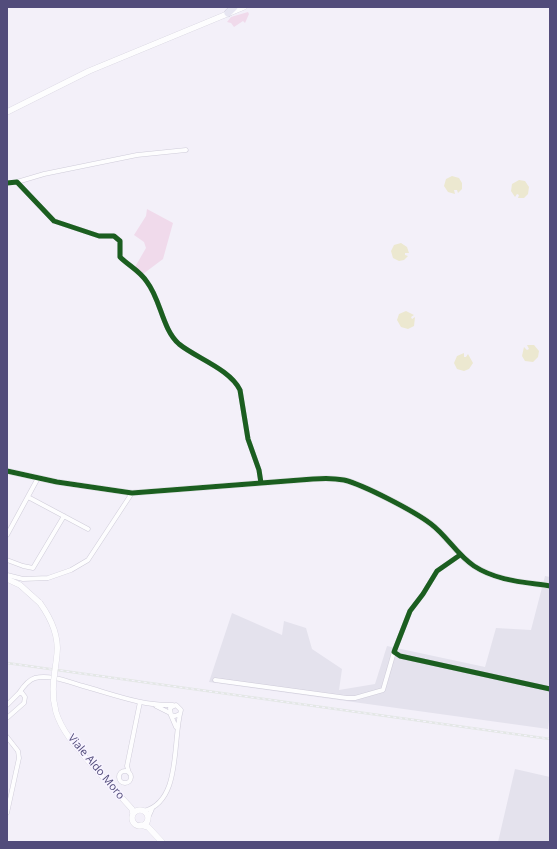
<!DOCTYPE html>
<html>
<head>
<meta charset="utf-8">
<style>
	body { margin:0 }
	#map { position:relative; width:557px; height:849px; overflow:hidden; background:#f3f0f9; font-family:"Open Sans",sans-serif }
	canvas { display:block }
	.frame { position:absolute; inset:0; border:8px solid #524c7b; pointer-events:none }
</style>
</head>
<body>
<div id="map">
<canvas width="557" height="849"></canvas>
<div class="frame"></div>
</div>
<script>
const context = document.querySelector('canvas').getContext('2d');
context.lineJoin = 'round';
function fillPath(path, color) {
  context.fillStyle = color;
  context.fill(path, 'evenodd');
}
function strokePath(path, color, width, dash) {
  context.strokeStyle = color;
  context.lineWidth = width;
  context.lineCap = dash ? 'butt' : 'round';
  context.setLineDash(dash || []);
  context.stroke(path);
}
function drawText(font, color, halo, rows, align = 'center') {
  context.font = font + ' "Open Sans",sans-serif';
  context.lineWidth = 3;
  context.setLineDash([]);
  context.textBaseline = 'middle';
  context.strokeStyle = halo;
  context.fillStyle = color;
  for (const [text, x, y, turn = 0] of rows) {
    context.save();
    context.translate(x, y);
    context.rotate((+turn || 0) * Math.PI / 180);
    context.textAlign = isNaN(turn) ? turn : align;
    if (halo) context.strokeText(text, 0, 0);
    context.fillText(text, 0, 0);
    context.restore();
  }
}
const industrial = new Path2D(`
	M545,576L550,577V710L548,729L209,682L232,613L282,635L284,621L306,628L312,649L342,669L339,690L375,684L387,646L485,667L496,628L531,630Z
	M515,769L550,777V842H498Z`);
const green = new Path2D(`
	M248,12L249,14L245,23L243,21L234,27L231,23L227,22L231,17Z
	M147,209L173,223L163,259L143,274L135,267L146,248L144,242L134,235L146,216Z`);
const water = new Path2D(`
	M452,176L459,178L462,183V189L458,193L457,190H454L455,194L448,192L444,186L446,179Z
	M519,180L525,181L529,187L528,194L524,198H518L519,195L517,194L515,197L511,191L512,184Z
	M401,243L407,247L409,253H405V255L408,256L404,260L399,261L393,258L391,251L394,245Z
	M406,311L414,315L411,317L412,319L415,317L414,326L408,329L401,327L397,320L399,314Z
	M527,345H534L539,351L538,357L533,362L525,361L522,356L524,347L527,350L529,349Z
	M464,353V357H466L468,354L473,363L469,369L464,371L457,369L454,363L457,356Z`);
const street = new Path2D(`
	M17,182L44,174L137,155L186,150
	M7,183L17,182L54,221L99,236H114L120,241V257C129,266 140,271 147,282C161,300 162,329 179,344C196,358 230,369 240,390L248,439L259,470L261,483
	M28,497L88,529
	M7,535L38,478
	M460,555L437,571L423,594L410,611L394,652L400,656L550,689
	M7,560L23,566L33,568L64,516
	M7,575L23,579L48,578L71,570L88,560L132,493
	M215,680L347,698H355L383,690L394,652
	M19,693C23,687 28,680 35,678C49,674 69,682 83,686C112,694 142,706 173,705
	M7,705L19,693H22L25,697L24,703L7,718
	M156,706L170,713L176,727
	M7,737L18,751L19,758L7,813
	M119 777a6 6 0 1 1 12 0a6 6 0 1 1-12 0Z
	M129,773L127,766L140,702
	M144,811C182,801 172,741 181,710L176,705L170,708L171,715L175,716L180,714
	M148,818L152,809`);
const secondary = new Path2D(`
	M7,112L89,71L244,7
	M7,471L57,482L132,493L313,479C324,478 334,478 344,480C364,485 414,511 431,524C447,536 457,555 474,566C497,581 524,582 550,586
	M7,579L20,585L40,603
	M92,765L132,809L133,814
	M132 818a8 8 0 1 1 16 0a8 8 0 1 1-16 0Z
	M141,825L148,827L162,842`);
const highway = new Path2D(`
	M228,13L234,7`);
const rail = new Path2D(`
	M7,663L550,739`);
const secondaryBridge = new Path2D(`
	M40,603C50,617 59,636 57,654C55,675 50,690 56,712C62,732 78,749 92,765`);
const cycleway = new Path2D(`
	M7,183L17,182L54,221L99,236H114L120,241V257C129,266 140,271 147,282C161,300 162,329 179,344C196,358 230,369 240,390L248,439L259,470L261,483
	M7,471L57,482L132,493L313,479C324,478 334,478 344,480C364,485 414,511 431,524C447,536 457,555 474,566C497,581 524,582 550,586
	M460,555L437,571L423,594L410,611L394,652L400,656L550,689`);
const streetNames = [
	["Viale Aldo Moro",96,767,50]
];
fillPath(industrial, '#e4e2ed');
fillPath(green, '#f0daeb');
fillPath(water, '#ece8d0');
strokePath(street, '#cfccd9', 5);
strokePath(secondary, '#d0cdda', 6);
strokePath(highway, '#cecbda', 8);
strokePath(street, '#fdfdfe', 4);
strokePath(secondary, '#fdfdfe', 5.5);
strokePath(highway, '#e7e6f2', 7);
strokePath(rail, '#e3e7e5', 2.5);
strokePath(rail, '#f7f3ff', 1, [3]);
strokePath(secondaryBridge, '#d0cdda', 6, []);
strokePath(secondaryBridge, '#fdfdfe', 5.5);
strokePath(cycleway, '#1b5e20', 5);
drawText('11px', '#524c7b', '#f7f3ff', streetNames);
</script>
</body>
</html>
